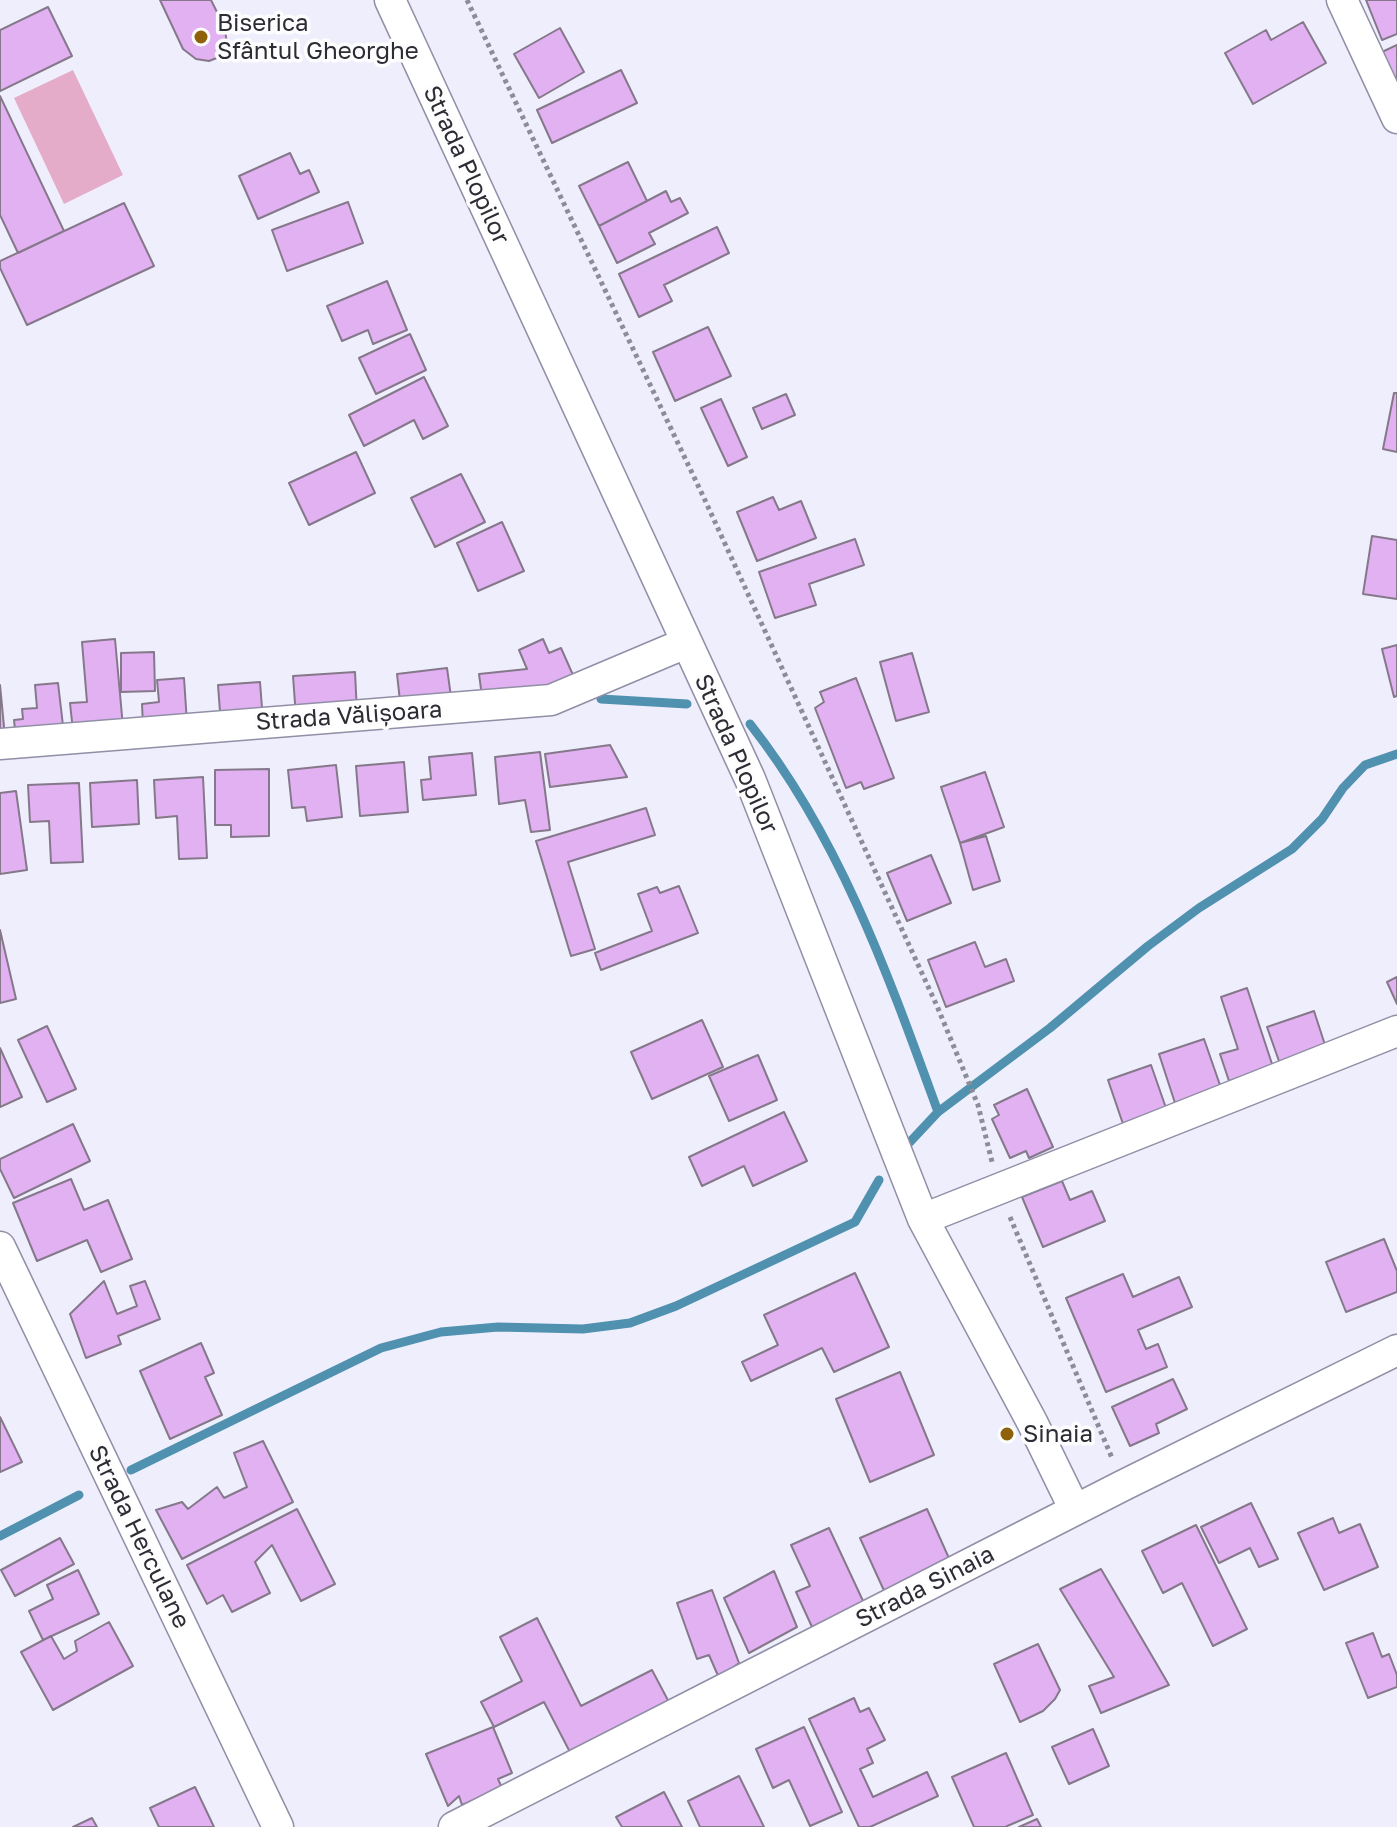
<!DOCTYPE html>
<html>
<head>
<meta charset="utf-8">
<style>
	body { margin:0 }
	canvas { display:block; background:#efeefd }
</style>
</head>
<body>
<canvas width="1397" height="1827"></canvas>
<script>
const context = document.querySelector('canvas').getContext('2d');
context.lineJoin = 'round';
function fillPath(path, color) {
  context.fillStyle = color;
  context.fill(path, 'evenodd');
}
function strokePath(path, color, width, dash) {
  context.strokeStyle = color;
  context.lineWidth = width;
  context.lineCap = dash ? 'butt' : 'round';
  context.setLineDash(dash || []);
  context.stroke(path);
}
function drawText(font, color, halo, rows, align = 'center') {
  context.font = font + ' "Golos Text",sans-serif';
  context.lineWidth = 7;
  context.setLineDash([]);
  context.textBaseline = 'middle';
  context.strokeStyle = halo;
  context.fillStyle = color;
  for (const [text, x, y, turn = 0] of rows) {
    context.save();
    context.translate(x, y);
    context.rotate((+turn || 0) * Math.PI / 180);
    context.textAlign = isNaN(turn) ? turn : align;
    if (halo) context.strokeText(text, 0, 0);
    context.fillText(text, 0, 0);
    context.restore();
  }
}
const green = new Path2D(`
	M73,70L123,175L64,204L14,98Z`);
const stream = new Path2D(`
	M601,699L687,704
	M750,724C840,838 889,977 938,1112
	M909,1143L938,1112L1050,1028L1148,946L1199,908L1292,849L1322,819L1343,788L1365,765L1397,754
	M131,1470L381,1348L441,1332L498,1327L583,1329L630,1323L676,1306L855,1222L879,1180
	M0,1536L79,1495`);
const building = new Path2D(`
	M160,0H211L225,28L227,46L222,56L209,61L196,59L183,49Z
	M1366,0H1397V34L1382,40Z
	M48,7L72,56L0,91V30Z
	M1303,22L1326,63L1253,104L1225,53L1266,30L1271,40Z
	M560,28L584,72L539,98L514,54Z
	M1397,45V86L1382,52Z
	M621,70L637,103L552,143L537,110Z
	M0,96L64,231L18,253L0,215Z
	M290,153L300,174L309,170L319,192L258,219L239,176Z
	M628,162L647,201L599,226L579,186Z
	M666,191L671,202L680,198L688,213L649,233L655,244L617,263L599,226Z
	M348,202L363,243L287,271L272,230Z
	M124,203L154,266L27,325L0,268V261Z
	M717,227L729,253L664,285L672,301L639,317L619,274Z
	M387,281L407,330L373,344L368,330L342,341L327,306Z
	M708,327L731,376L675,401L653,352Z
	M410,334L426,370L376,394L359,358Z
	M424,377L448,426L423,439L414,420L364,446L349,415Z
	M1394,393H1397V452L1383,449Z
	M786,394L795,415L762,429L753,408Z
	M721,399L747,457L728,466L701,408Z
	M356,452L375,493L309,525L289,483Z
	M461,474L485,522L435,547L411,498Z
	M773,497L779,510L801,501L816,538L757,561L737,512Z
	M502,522L524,571L478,591L457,543Z
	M1372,536L1397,540V599L1363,594Z
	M855,539L864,565L809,584L816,605L775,618L759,572Z
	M115,639L123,727L73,731L70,703L87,702L82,642Z
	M543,639L549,653L561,648L577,684L483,704L479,674L527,669L519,650Z
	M1397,645V696L1394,697L1382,649Z
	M154,652L155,691L121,692V653Z
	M912,653L929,712L896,721L880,662Z
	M447,668L452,704L401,710L397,674Z
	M355,672L357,713L296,717L293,676Z
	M184,678L187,723L143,726L142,704L159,702L157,680Z
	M856,678L894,778L864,789L861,782L846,788L815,708L824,702L820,692Z
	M260,682L263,721L221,725L218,685Z
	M58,683L64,734L16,739L14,720L23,719L22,709L37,708L35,685Z
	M0,685L5,737H0Z
	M610,745L627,777L550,787L545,754Z
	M540,752L550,830L531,832L525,800L499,804L495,757Z
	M472,753L476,795L423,800L421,780L431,779L429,757Z
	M404,762L408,812L360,816L356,766Z
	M336,765L342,817L307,821L305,807L292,808L288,770Z
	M269,769V836L231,837V825H215V770Z
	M985,772L1004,827L960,843L941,787Z
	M203,777L207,858L179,859L177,816L156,818L154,780Z
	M137,780L139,824L92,827L90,783Z
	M79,783L83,862L51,863L49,821L30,822L28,785Z
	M16,791L27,870L0,874V793Z
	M646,808L655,835L568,862L595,949L571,956L536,841Z
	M986,836L1000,881L973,890L960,843Z
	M931,855L951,903L907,921L887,873Z
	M679,886L698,933L601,970L595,953L652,931L638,894L657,887L660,893Z
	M0,930L16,999L0,1003Z
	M975,942L985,967L1006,959L1014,981L946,1007L928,960Z
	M1397,977V1004L1387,982Z
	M1247,988L1273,1067L1229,1081L1220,1054L1238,1049L1221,997Z
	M1314,1011L1326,1048L1280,1064L1267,1027Z
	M702,1020L723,1067L652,1099L631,1052Z
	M47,1026L76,1089L47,1102L18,1040Z
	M1204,1039L1221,1088L1175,1103L1159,1054Z
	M0,1048L22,1097L0,1107Z
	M758,1055L777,1100L729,1121L709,1076Z
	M1151,1065L1166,1108L1123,1124L1108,1080Z
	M1027,1089L1053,1147L1029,1158L1026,1151L1010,1158L992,1119L999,1115L994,1105Z
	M784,1112L807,1161L753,1186L744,1166L702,1186L689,1157Z
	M73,1124L90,1161L14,1198L0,1169V1159Z
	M71,1179L84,1210L108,1200L132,1259L101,1272L87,1240L37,1261L13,1203Z
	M1062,1181L1070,1200L1092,1191L1105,1221L1043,1247L1022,1197Z
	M1384,1239L1397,1271V1292L1346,1312L1326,1262Z
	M855,1273L889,1347L834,1372L822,1348L751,1381L742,1362L778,1345L764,1315Z
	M1123,1274L1133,1297L1179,1277L1192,1307L1138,1330L1146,1349L1158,1344L1167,1367L1106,1392L1066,1298Z
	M104,1281L117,1314L137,1306L130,1286L145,1281L160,1319L118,1336L121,1344L86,1358L70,1314Z
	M201,1343L214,1373L205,1377L222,1415L170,1439L140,1371Z
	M900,1372L934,1455L870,1482L836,1399Z
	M1173,1379L1187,1409L1156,1424L1159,1433L1130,1446L1112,1407Z
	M0,1417L22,1462L0,1472Z
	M263,1441L293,1502L182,1559L156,1510L182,1502L188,1509L217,1487L224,1498L247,1487L234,1453Z
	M1251,1503L1278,1559L1259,1567L1250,1548L1219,1563L1201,1527Z
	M297,1509L335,1584L301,1601L272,1545L255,1562L270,1593L232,1612L223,1595L207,1604L187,1565Z
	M927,1509L952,1565L886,1595L860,1538Z
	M1333,1518L1339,1533L1360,1524L1378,1567L1324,1590L1298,1533Z
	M1196,1525L1247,1629L1213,1646L1182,1583L1163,1593L1142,1551Z
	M829,1528L864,1603L812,1627L796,1592L810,1586L791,1545Z
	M60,1538L74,1564L15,1596L1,1570Z
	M1101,1569L1169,1685L1101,1713L1089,1686L1114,1677L1060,1589Z
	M78,1570L99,1614L43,1640L29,1611L53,1599L47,1585Z
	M774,1571L797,1627L749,1653L724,1598Z
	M712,1590L739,1663L719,1678L709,1655L697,1659L677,1603Z
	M537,1618L581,1706L652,1670L671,1706L572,1756L544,1702L494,1727L481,1702L522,1681L500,1637Z
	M109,1622L133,1666L53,1710L21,1652L51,1636L64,1659L77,1651L75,1641Z
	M1373,1633L1382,1657L1389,1654L1397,1675V1687L1368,1698L1346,1643Z
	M1038,1644L1060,1690L1055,1699L1043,1711L1020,1722L994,1664Z
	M854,1698L860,1712L869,1708L885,1740L867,1749L873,1763L860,1769L873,1797L927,1772L938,1796L870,1827H859L809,1719Z
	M493,1727L512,1773L498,1779L502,1788L462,1805L459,1796L448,1806L426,1754Z
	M804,1727L842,1812L810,1826L789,1780L773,1788L756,1749Z
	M1093,1729L1109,1766L1069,1784L1052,1747Z
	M1006,1753L1033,1815L1005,1827H974L952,1777Z
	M739,1776L764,1827H700L688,1801Z
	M195,1787L214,1827H159L150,1808Z
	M664,1792L682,1827H622L616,1817Z
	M92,1818L97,1827H73Z
	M1037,1819L1041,1827H1019Z`);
const path = new Path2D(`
	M467,0L704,498L937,1006L978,1105L992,1162
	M1010,1217L1112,1458`);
const street = new Path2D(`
	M390,0L750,779L923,1219L1032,1422L1075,1510
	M1342,0L1397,118
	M0,744L551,700L686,643
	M923,1219L1397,1031
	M0,1247L278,1827
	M454,1827L1124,1485L1397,1350`);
const markers = [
	[201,37,8,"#8f610a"],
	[1007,1434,8,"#8f610a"]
];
const poiNames = [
	["Biserica",217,23],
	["Sfântul Gheorghe",217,51],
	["Sinaia",1023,1434]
];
const streetNames = [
	["Strada Plopilor",466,165,65],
	["Strada Vălișoara",349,716,-4],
	["Strada Plopilor",736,754,66],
	["Strada Herculane",139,1537,64],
	["Strada Sinaia",925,1587,-27]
];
fillPath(green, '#e4acc9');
strokePath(stream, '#5091af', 9);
fillPath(building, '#e1b1f2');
strokePath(building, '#86788b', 2);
strokePath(street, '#908fa6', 33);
strokePath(path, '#8d8d99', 5, [4, 4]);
strokePath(street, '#fff', 30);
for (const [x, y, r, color] of markers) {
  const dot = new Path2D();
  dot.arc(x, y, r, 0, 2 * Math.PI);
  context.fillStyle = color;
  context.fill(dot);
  strokePath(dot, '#fdfdfd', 3);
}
drawText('24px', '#2c2c35', '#fdfdfd', poiNames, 'left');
drawText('24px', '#2c2c35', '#fdfdfd', streetNames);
</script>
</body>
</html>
